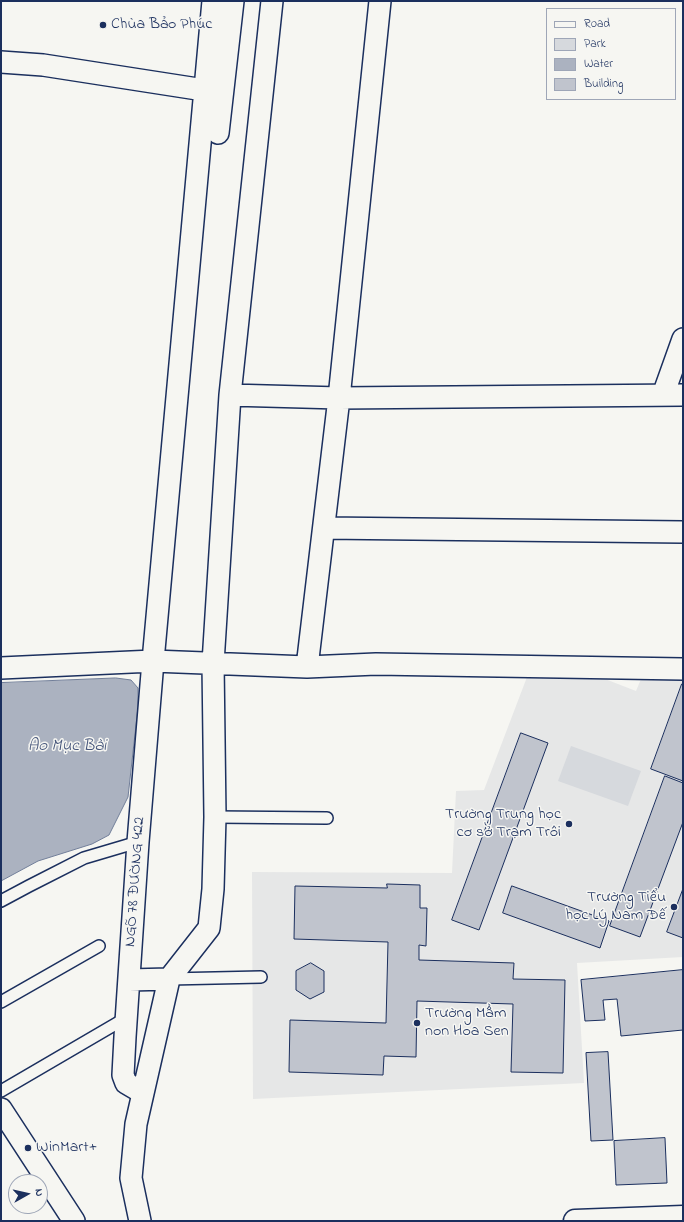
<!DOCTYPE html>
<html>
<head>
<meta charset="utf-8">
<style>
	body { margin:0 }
	#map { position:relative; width:684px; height:1222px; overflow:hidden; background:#f6f6f2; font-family:"Indie Flower",sans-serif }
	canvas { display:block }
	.frame { position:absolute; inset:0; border:2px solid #1b2f5e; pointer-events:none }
	.legend { position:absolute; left:546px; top:8px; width:130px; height:92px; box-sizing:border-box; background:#f6f6f2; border:1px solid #9ea6b7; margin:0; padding:5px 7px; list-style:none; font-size:12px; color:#1b2f5e }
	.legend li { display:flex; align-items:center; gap:8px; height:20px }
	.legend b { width:20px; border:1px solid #9ea6b7 }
	.north { position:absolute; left:8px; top:1174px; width:40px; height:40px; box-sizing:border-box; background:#f6f6f2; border:1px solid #9ea6b7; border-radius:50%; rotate:82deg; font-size:11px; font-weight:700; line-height:16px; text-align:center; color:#1b2f5e }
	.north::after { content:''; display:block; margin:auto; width:14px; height:18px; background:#1b2f5e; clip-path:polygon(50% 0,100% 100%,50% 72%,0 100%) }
</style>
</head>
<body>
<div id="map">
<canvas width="684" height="1222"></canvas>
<div class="frame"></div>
<ul class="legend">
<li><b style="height:5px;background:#f6f6f2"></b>Road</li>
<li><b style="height:11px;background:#d6d9dd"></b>Park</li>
<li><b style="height:11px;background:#abb2c0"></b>Water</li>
<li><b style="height:11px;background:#c0c4cd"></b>Building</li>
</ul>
<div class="north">N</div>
</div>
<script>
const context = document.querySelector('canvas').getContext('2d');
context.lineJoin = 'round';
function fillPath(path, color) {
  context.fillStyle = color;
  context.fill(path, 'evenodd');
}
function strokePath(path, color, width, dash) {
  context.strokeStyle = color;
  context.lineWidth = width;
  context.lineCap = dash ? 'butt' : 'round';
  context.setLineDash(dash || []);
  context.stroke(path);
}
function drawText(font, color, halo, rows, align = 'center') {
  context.font = font + ' "Indie Flower",sans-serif';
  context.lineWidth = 3;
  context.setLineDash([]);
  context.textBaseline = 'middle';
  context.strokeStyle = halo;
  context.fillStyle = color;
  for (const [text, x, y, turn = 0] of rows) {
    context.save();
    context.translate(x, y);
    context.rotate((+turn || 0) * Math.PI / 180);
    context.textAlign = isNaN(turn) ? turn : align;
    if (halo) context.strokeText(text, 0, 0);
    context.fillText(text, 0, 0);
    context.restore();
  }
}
const built = new Path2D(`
	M527,677L605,679L636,691L641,679L683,680V957L577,963L584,1083L253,1099L252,872L452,873L456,791L484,790Z`);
const green = new Path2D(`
	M571,746L641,771L628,806L558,781Z`);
const water = new Path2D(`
	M116,678L131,680L138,688V707L128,797L109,835L92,844L38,861L1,881V683Z`);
const building = new Path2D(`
	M682,684H683V781L651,769Z
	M521,733L548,743L479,930L452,920Z
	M665,776L683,783V822L640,937L610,926Z
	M387,884L420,885V908H427L426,946L419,945V960L514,963L513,979L565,980L563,1073L511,1072L513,1004L417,1001L416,1057L384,1056L383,1075L289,1072L290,1020L386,1023L388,942L294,939L295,886L387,888Z
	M512,886L609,921L600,948L503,913Z
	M683,889V938L667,932Z
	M311,963L324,971V992L310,999L296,990V971Z
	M683,970V1030L621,1036L617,999L603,1000L605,1020L585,1021L581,980Z
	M608,1052L613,1140L591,1141L586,1053Z
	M665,1138L667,1183L616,1185L614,1141Z`);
const service = new Path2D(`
	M215,817L327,818
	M1,901L29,886L84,858L138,842
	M169,979L261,977
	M1,1002L99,946
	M1,1091L126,1018`);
const minor = new Path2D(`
	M1,62L43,65L204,90
	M218,133L233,1
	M230,395L339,398L683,395
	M663,395L683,339
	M324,528L683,532
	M307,667L339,398L380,1
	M1,668L153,661L307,667L376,664L683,669
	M129,980L169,979
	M143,1093L126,1083L123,1075L125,1037L138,842L153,661L213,1
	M1,1109L74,1221
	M140,1221L131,1178L136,1124L169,979L209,928L213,889L215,817L213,663L230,395L272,1`);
const primary = new Path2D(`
	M575,1221L683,1217`);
const markers = [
	[103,25,4,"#1b2f5e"],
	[569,824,4,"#1b2f5e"],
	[674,907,4,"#1b2f5e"],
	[417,1023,4,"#1b2f5e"],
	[28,1148,4,"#1b2f5e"]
];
const poiNames = [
	["Chùa Bảo Phúc",111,25],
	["Trường Trung học",561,815,"right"],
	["cơ sở Trạm Trôi",561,833,"right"],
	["Trường Tiểu",666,898,"right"],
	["học Lý Nam Đế",666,916,"right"],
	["Trường Mầm",425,1014],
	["non Hoa Sen",425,1032],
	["WinMart+",36,1148]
];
const streetNames = [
	["NGÕ 78 ĐƯỜNG 422",136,882,-86]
];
const waterNames = [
	["Ao Mục Bài",67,747]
];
fillPath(built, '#e6e7e7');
fillPath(green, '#d6d9dd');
fillPath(water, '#abb2c0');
strokePath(water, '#717e99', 1);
fillPath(building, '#c0c4cd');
strokePath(building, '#1b2f5e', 1);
strokePath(service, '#1b2f5e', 14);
strokePath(minor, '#1b2f5e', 24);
strokePath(primary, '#1b2f5e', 25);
strokePath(service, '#f6f6f2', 11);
strokePath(minor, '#f6f6f2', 21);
strokePath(primary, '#f6f6f2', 22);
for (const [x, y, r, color] of markers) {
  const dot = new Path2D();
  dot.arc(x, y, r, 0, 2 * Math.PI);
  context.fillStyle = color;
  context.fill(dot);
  strokePath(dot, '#f6f6f2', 1.5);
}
drawText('16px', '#1b2f5e', '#f6f6f2', poiNames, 'left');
drawText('16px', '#1b2f5e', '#f6f6f2', streetNames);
drawText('italic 17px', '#46567b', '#f6f6f2', waterNames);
</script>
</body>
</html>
